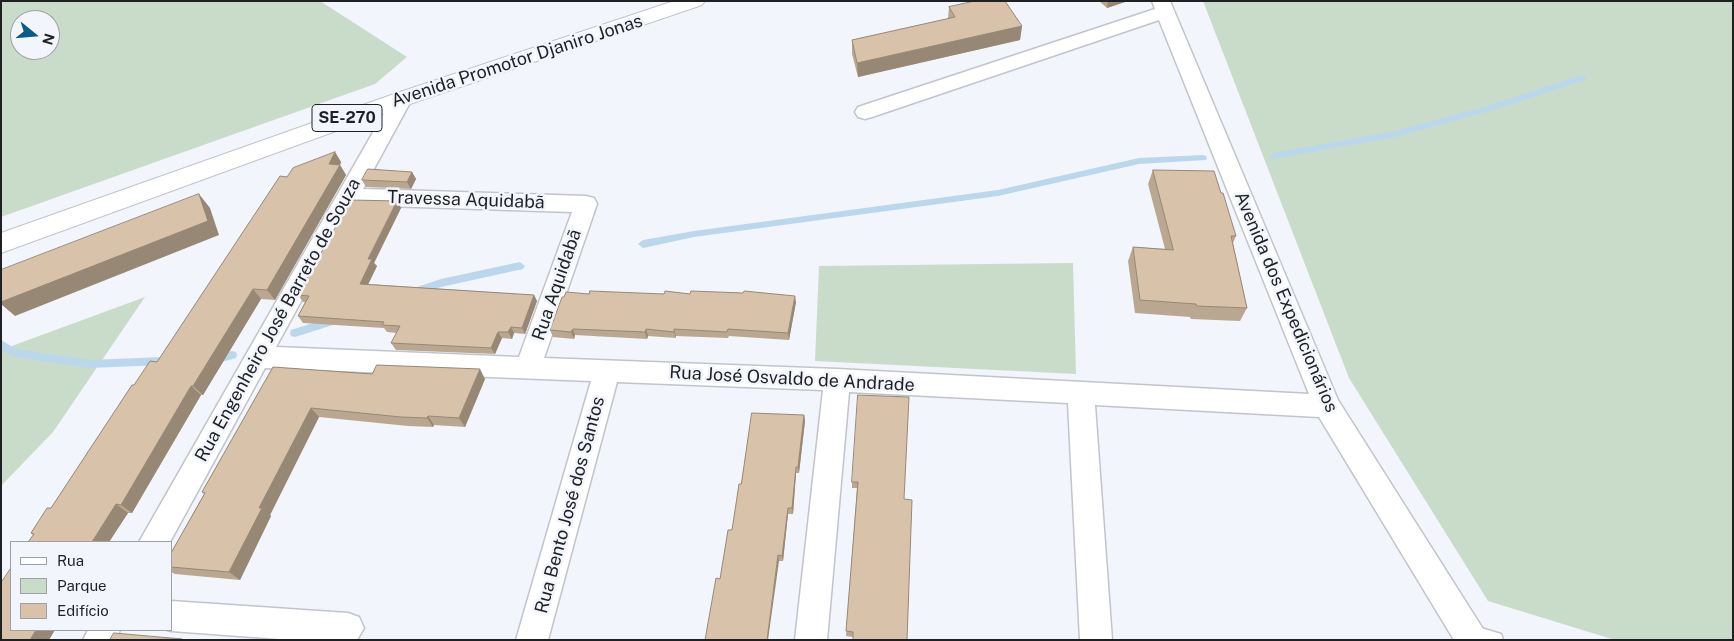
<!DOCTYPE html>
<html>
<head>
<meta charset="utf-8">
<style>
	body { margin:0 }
	#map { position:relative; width:1734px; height:641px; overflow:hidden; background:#f2f5fc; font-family:"Public Sans",sans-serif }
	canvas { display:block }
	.frame { position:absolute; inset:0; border:2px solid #1f2023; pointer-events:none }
	.legend { position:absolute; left:10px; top:541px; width:162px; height:90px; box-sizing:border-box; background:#f2f5fc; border:1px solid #9ea0a5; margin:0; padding:6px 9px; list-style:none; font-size:15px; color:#1f2023 }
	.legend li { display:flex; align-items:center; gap:10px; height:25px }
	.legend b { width:25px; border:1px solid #9ea0a5 }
	.north { position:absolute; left:10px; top:10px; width:50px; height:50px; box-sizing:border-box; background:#f2f5fc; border:1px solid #9ea0a5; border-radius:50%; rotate:107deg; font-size:14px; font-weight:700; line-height:20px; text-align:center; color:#1f2023 }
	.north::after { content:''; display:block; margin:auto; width:18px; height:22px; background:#0c5a8d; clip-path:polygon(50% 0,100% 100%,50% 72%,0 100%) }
</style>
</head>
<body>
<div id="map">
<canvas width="1734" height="641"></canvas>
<div class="frame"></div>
<ul class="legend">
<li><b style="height:6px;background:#fff"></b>Rua</li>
<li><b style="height:14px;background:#c8dcc9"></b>Parque</li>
<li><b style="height:14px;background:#d8c2a9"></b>Edifício</li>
</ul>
<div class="north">N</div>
</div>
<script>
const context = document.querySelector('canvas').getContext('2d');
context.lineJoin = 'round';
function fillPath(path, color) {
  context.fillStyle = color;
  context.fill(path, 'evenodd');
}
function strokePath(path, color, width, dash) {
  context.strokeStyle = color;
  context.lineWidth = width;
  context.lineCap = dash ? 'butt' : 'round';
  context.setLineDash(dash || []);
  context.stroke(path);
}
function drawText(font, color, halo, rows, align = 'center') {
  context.font = font + ' "Public Sans",sans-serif';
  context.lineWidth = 5;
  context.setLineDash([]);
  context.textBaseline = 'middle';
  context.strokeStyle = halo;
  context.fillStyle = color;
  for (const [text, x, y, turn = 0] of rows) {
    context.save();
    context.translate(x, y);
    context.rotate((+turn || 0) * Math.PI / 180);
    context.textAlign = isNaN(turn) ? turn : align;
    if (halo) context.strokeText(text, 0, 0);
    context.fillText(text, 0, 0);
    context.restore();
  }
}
const green = new Path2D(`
	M1,1H320L407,57L375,84L1,217ZM20,20H50V50H20Z
	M1203,1H1733V640H1615L1488,601L1349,378Z
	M1073,263L1076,374L815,361L819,266Z
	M145,297L53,432L1,486V350Z`);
const stream = new Path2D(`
	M1582,75L1586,78L1585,80L1486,112L1395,137L1273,159L1269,156L1273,153L1395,131L1480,108Z
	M1203,155L1206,156L1207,158L1206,160L1139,164L998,196L694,237L643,248L638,244L643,240L694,231L998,190L1139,158Z
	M520,262L525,266L523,269L441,287L414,296L409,292L411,289L441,279Z
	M335,316L339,317L340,320L339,323L295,337L291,336L290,333L291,330Z
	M1,340L16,349L90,360L162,357L166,358L167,361L166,364L162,365L90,368L14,357L1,350Z
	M232,351L236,352L237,355L236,358L214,364L210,363L209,360L210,357Z`);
const lane = new Path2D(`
	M1471,625L1501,634L1503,640L1465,639L1463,633L1465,627Z`);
const street = new Path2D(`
	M1152,1H1170L1338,400L1483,629L1488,640H1454L1319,417L1095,405L1112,640H1080L1068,403L849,392L827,640H795L823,390L617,382L548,640H516L591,381L265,368L170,542H139L392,99L395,94L402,92L409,94L412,99L363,189L586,196L594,198L597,204L544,358L837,369L1309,394L1159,20L872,117L865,119L858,117L855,112L858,107L1155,9ZM354,205L572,212L519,357L276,347Z
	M171,601L348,613L359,617L364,628L357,640H294L171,631L167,630H171Z
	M88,630H120L116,640H83Z`);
const primary = new Path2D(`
	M674,1H705L702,5L410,104L1,253V233L394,94Z`);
const wall = new Path2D(`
	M1099,1H1128L1107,8Z
	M949,7L1022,26L1020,40L858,77L852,54V40L948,19Z
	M335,152L341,162L340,165L346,175L275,300L261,299L203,395H201L132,513H128L109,542H28L33,535L31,533L51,508L134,385L157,362L287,177Z
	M1153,170L1221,193L1236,236L1233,243L1247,308L1240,321L1191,319L1190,317L1135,313L1128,261L1133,247L1165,249L1148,184Z
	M412,172L416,179L411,189L366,187L362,180Z
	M397,201L401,208L374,263L377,266L368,284L534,295L537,301L525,334L514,333L512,339L502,338L495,354L396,350L391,343L397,333L387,332L384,328L303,323L298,316L305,302H303L298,295Z
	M589,294H690L796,302L789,340L729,336L728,338L676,336V338L648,336L647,339L575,335L574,339L553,337L550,330L564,297Z
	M273,367L372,374L485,379L465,427L434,425L433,427L408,426L319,417L270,515L271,516L240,580L175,574L171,572V553L204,494L202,492Z
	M909,397L853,637L846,636L857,488H852V482Z
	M804,415L805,421L799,473H796L793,514H788L783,561H779L720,579L732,530L741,484Z`);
const shadedWall = new Path2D(`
	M1108,1H1128L1107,8Z
	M1022,26L1020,40L858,77L857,63Z
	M335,152L341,162L340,165L346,175L275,300L267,290Z
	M412,172L416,179L411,189L407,182Z
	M199,194L210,208L219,235L15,316L1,304V302Z
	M397,201L401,208L374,263L377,266L365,291L360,284L368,259Z
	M253,289L261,299L203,395L193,386Z
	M534,295L537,301L525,334L522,328Z
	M795,296L796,302L789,340L788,333Z
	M511,327L514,333L512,339L508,332Z
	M573,329L575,335L574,339L571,332Z
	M646,329L648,336L647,339L645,332Z
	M674,329L676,336V338L674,332Z
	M498,332L502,338L495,354L491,348Z
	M480,369L485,379L465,427L459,418Z
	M191,386L201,395L132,513L121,505Z
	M311,408L319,417L270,515L271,516L240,580L229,572L259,508Z
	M804,415L805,421L799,473L798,467Z
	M428,416L434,425L433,427L427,418Z
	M796,467V473L793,514L792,508Z
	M116,504L128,513L109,542H92Z
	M788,508V514L783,561L782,556Z
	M778,555L779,561L768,640H767Z
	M36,630H55L49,640H30Z`);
const building = new Path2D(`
	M975,1H1005L1022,26L857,63L852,40L955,17L949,7Z
	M335,152L329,164L340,165L267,290L253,289L193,386H191L121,505L116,504L92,542H28L34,534L31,533L47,508H51L132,385H134L150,361L157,362L280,176L287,177L293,168Z
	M368,169L412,172L407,182L362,180Z
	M1153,170L1214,171L1221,193H1223L1236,236H1231L1247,308L1197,306L1196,304L1140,300L1133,247L1173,250Z
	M199,194L208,221L1,302V270Z
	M351,200L397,201L368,259H372L360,284L534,295L522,328L511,327L508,332H498L491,348L391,343L400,326L382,325L384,322L298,316L309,296L298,295Z
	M590,291L664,294L665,291L690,294L691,291L743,293L744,291L795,296L788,333L728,329L727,332L674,329V332L646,329L645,332L573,329L571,332L550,330L562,297H564L566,292L589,294Z
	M377,365L480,369L459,418L428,416L427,418L401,417L311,408L259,508H262L229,572L171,567V553L205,493L202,492L273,367L372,374Z
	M858,395L909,397L904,499L912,500L907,640H853V632L846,631L858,482H852Z
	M752,413L804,415L798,467H796L792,508H788L782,556L778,555L767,640H705L716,578L720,579L728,530H732L739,484H741Z
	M11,568V630H36L30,640H1V583Z
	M114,633L182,639L110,640Z`);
const shields = [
	[347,118,70]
];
const shieldNames = [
	["SE-270",347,118]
];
const streetNames = [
	["Avenida Promotor Djaniro Jonas",517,61,-18],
	["Travessa Aquidabã",466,200,2],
	["Rua Aquidabã",557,285,-71],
	["Avenida dos Expedicionários",1286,302,67],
	["Rua Engenheiro José Barreto de Souza",278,320,-61],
	["Rua José Osvaldo de Andrade",792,379,3],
	["Rua Bento José dos Santos",570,505,-75]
];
fillPath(green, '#c8dcc9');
fillPath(stream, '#bad7ec');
strokePath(lane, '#c1c4cb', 3);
strokePath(street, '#c1c4cb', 3);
strokePath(primary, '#c1c4cb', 2);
fillPath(lane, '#fff');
fillPath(street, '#fff');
fillPath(primary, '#fff');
fillPath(wall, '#baa791');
fillPath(shadedWall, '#978876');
fillPath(building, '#d8c2a9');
strokePath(building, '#978876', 1);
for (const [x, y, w] of shields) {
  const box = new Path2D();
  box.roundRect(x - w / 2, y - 13.5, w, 27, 4);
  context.fillStyle = '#f2f5fc';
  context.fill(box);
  strokePath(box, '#1f2023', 1);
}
drawText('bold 16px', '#1f2023', null, shieldNames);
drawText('18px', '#1f2023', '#f2f5fc', streetNames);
</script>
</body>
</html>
